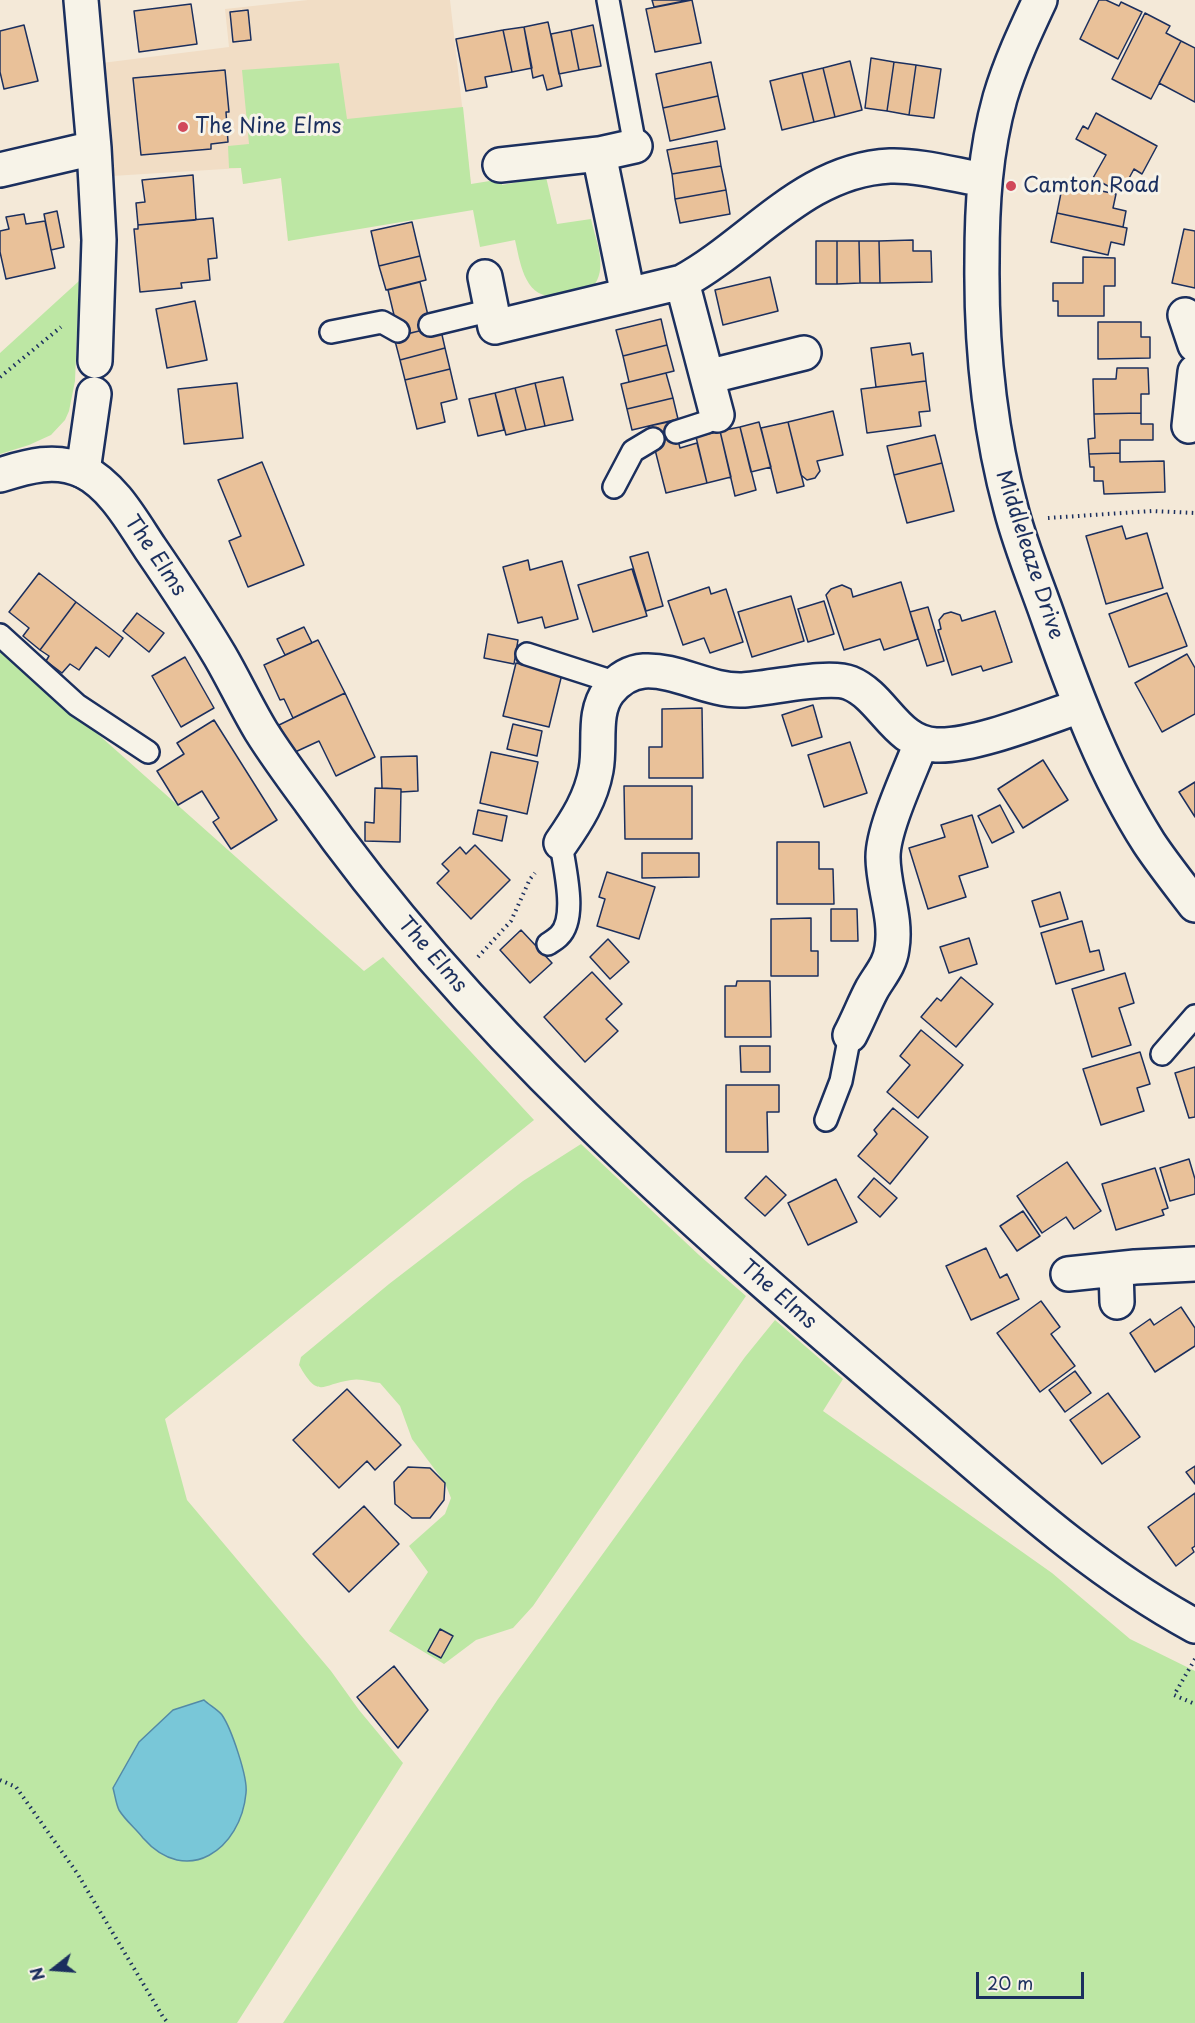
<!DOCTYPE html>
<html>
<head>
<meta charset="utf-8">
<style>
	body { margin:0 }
	#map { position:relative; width:1195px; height:2023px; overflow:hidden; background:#f4e9d8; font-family:"Playpen Sans",sans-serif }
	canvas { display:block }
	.north { position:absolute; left:24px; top:1939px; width:60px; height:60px; -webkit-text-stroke:4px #f7f3e8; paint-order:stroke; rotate:253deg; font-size:16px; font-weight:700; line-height:24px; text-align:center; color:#1b2f5e }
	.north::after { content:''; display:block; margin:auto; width:21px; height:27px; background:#1b2f5e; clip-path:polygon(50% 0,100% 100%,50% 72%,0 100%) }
	.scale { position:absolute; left:976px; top:1972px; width:108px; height:27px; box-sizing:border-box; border:3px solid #1b2f5e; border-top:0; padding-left:8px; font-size:18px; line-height:21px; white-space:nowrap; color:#1b2f5e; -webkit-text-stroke:4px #f7f3e8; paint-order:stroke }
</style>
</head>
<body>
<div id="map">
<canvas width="1195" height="2023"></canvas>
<div class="north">N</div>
<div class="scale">20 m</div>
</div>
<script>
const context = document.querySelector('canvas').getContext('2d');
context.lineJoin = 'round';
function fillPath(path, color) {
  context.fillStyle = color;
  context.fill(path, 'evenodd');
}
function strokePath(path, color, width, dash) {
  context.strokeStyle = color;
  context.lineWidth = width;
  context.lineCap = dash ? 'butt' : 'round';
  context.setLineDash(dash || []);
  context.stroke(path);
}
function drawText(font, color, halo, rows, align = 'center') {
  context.font = font + ' "Playpen Sans",sans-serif';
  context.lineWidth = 6;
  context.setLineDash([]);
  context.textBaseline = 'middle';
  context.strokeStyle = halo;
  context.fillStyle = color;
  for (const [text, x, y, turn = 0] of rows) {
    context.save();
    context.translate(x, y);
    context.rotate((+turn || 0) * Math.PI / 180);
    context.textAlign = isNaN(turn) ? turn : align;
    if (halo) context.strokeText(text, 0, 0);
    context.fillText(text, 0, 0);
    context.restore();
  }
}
const built = new Path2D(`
	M308,0H450L471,185L288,241L281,178L243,184L241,168L112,176L102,63L229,47L225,9Z`);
const green = new Path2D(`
	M339,63L347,119L463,107L471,184L502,179V185L546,177L557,224L591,219C596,242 609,269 592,288C580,291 566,296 554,296C524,298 520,261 515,240L480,247L473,210L288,241L281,178L243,184L241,168H229L228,146L249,144L242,70Z
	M79,281L75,381L69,411L65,420L51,435L29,445L0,454V353Z
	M0,647L364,971L383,957L534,1120L165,1419L187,1500L331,1671L359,1710L403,1763L237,2023H0Z
	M581,1144L699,1255L746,1296L533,1606L513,1628L476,1640L444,1664L389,1631L428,1572L409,1546L445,1514L451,1498L445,1483L412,1439L400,1406L380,1383C371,1382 360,1378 351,1380C321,1384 319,1400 299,1365L301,1357L389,1284L523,1181Z
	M775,1320L843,1379L823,1411L1052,1573L1130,1639L1195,1671V2023H283L498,1699L745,1357Z`);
const water = new Path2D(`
	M204,1700C209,1705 217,1709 222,1715C231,1728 248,1777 246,1793C241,1849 187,1888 143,1838C136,1829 125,1820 119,1810C116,1804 115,1795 113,1788L139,1742L173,1710Z`);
const building = new Path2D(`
	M652,0H689L654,7Z
	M692,0L701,43L655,52L646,9Z
	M1099,0H1106L1119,6L1121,2L1142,12L1118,59L1080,39Z
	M191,4L197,44L139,52L134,11Z
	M248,10L251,40L233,42L230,12Z
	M1145,13L1170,26L1166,33L1181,41L1151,99L1112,79Z
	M548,22L562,86L547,90L543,75L533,78L524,27Z
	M24,25L38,81L4,89L0,72V31Z
	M593,25L601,66L579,70L571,30Z
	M524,27L532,68L512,72L503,30Z
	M503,30L512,72L485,77L487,87L466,91L456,39Z
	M571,30L579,70L559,74L551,34Z
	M1181,41L1195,48V102L1159,83Z
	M871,58L894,62L887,111L865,108Z
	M850,61L862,110L835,117L823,68Z
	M711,62L718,96L663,108L656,74Z
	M894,62L916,65L909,115L887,111Z
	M916,65L941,69L934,118L909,115Z
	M823,68L835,117L814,122L802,73Z
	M225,70L229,112H226L228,142L211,144V149L141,155L133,78Z
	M802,73L814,122L782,130L770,81Z
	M718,96L725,129L670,141L663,108Z
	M1096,113L1157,146L1142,174L1134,169L1121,193L1093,178L1106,155L1076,139L1083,126L1088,129Z
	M717,141L721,166L672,174L667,150Z
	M721,166L726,190L675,199L672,174Z
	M193,175L196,220L138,225L136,203L145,202L142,180Z
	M1063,183L1116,194L1113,208L1126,211L1123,227L1057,213Z
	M726,190L730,214L680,223L675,199Z
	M57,211L64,247L51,250L44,214Z
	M1057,213L1127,228L1124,245L1111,242L1108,255L1051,242Z
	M24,214L26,224L45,221L55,268L6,279L0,252V231L9,229L6,217Z
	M213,218L217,258L208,259L210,280L181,283L182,288L140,292L134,229H138V225Z
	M412,222L420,256L379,266L371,231Z
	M1184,229L1195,231V288L1172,283Z
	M913,240V251H931L932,282L880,283L879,241Z
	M816,241H837V284H816Z
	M837,241H859L860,283L837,284Z
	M859,241H879L880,283H860Z
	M420,256L426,280L386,290L379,266Z
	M1083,257L1115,258V286H1104V316H1058V301H1053V283H1083Z
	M770,277L778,311L723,325L715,290Z
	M420,282L431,328L399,336L388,290Z
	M195,301L207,360L167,368L156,309Z
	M661,319L667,345L623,356L616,330Z
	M1098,322H1141V337H1150V358L1098,359Z
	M440,326L445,348L400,360L394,337Z
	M910,343L912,355L923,353L926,381L876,387L871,348Z
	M667,345L674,371L629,382L623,356Z
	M445,348L450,369L405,380L400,360Z
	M1117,368H1148L1149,394H1141V413L1094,414L1093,379H1116Z
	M450,369L457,399L441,403L445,422L417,429L405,380Z
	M666,373L673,398L627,409L621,384Z
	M563,377L573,420L545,426L535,383Z
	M926,381L930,411L919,412L921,426L867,433L861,389Z
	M237,383L243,438L184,444L178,389Z
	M535,383L545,426L526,430L515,388Z
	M515,388L526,430L506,435L495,393Z
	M495,393L504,430L478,436L469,399Z
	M673,398L678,419L632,430L627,409Z
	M833,411L843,455L817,461L820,471L815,478L807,480L801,475L788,422Z
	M1141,413V424H1153V440H1120V453L1089,454L1088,439L1095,438L1094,414Z
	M673,421L680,448L697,443L707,483L666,493L649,426Z
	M759,422L771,467L751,472L740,427Z
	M788,422L804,486L777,493L761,428Z
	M740,427L756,490L735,496L720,431Z
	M720,431L731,477L707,483L696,437Z
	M935,435L942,463L894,475L887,446Z
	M1120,453V462L1164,461L1165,492L1104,494L1103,481H1094V467H1090L1089,454Z
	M262,462L304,565L248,587L229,541L241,536L218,480Z
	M942,463L954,511L907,523L894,475Z
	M1122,526L1126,539L1147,533L1163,588L1106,604L1086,536Z
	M648,552L663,606L646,611L630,557Z
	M528,560L530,570L562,561L578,619L545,628L542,617L518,623L503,567Z
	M632,569L647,616L593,632L578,585Z
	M39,573L76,602L40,650L23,636L29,628L9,612Z
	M901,582L918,639L884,650L880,639L844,650L826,595L831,589L842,585L851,589L853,597Z
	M709,587L711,594L726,589L743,642L710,653L704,638L683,645L668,601Z
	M1167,593L1187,646L1129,667L1109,614Z
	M791,596L804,641L752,657L738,612Z
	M824,601L834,634L808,642L798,609Z
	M76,602L123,638L109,657L96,647L79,670L70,664L62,673L46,661L49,656L40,650Z
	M928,607L944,661L927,666L910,612Z
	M995,611L1012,662L983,671L981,666L952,675L938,630L941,629L939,620L944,614L951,612L960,615L962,621Z
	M137,613L164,633L149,652L123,631Z
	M304,627L312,643L285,655L277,639Z
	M488,634L518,640L514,664L484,658Z
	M318,640L345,693L293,718L284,699L280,700L264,665Z
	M1187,654L1195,668V714L1162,732L1135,683Z
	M185,657L214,708L181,727L152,676Z
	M516,663L562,674L549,727L503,716Z
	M345,693L375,757L336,776L319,741L293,753L279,725Z
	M813,705L822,737L792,746L782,715Z
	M702,708L703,778H649V747H662V709Z
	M214,720L277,820L231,849L213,822L219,818L202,791L178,805L157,771L184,754L177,743Z
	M513,724L542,731L537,756L507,749Z
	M850,742L867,793L824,807L808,755Z
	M491,752L538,762L527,814L480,803Z
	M417,756L418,791L401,792V789L382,788L381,757Z
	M1043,760L1068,800L1023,828L998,789Z
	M1195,782V817L1179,792Z
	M624,786H692V839H625Z
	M375,788L401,789L400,842L365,841V822L374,823Z
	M1000,805L1014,832L992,843L978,816Z
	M478,810L507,816L502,841L473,834Z
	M972,815L988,867L959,876L966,897L928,909L909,848L945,837L941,825Z
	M777,842H819V869H833L834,904H777Z
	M475,845L510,880L471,919L437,883L449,871L442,864L460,847L466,854Z
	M642,853H699V877L642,878Z
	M607,872L655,887L639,939L597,926L605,899L599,897Z
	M1060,892L1068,919L1040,927L1032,901Z
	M831,909H857L858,941H831Z
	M811,918V951H818V976H771V919Z
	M1082,921L1090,952L1099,950L1104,970L1056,984L1041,933Z
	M521,930L552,963L530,983L500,950Z
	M969,938L977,964L949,973L940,947Z
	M608,939L629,962L610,979L590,957Z
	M592,972L622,1004L606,1019L618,1031L585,1062L544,1017Z
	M1125,973L1134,1003L1119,1008L1131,1045L1092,1057L1072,989Z
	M961,977L993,1004L956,1047L921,1017L937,998L941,1001Z
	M737,981H770L771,1037H725V986H736Z
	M921,1030L963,1065L918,1118L887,1092L910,1065L900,1056Z
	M740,1046H770V1072H741Z
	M1140,1052L1150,1084L1137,1088L1144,1111L1101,1125L1083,1069Z
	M1195,1067V1117L1189,1118L1175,1073Z
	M726,1085H779V1112H767L768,1152H726Z
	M893,1108L928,1137L890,1184L858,1156L877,1134L874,1130Z
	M1189,1159L1195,1179V1194L1170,1201L1160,1168Z
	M1067,1162L1101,1211L1074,1229L1066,1217L1042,1233L1017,1196Z
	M1155,1168L1168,1208L1162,1210L1164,1215L1116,1230L1102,1184Z
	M766,1176L786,1195L765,1216L745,1198Z
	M874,1178L897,1198L880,1217L858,1197Z
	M836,1179L857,1222L808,1245L788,1203Z
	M1023,1211L1040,1236L1017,1251L1000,1226Z
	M986,1248L1000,1278L1007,1274L1019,1299L971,1320L946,1266Z
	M1041,1301L1060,1327L1051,1334L1075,1366L1040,1392L997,1333Z
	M1181,1307L1195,1328V1346L1155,1372L1130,1333L1150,1319L1154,1325Z
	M1075,1371L1091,1393L1065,1412L1049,1390Z
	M347,1389L401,1445L375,1470L367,1461L339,1488L293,1440Z
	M1108,1393L1140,1437L1102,1464L1070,1420Z
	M1195,1466V1484L1186,1472Z
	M408,1467L430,1468L445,1483L444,1500L430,1518H412L395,1504L394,1482Z
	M1195,1493V1546L1192,1548L1194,1552L1176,1566L1148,1527Z
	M364,1506L399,1544L349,1592L313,1554Z
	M440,1629L453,1636L441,1658L428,1651Z
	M394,1666L428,1710L398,1748L357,1697Z`);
const path = new Path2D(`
	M0,377L61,327
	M1048,518L1152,511L1195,513
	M478,957L511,921L530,879L535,873
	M1195,1659L1174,1695L1195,1704
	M0,1780L16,1787L77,1873L163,2017L168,2023`);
const service = new Path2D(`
	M608,0L635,146
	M430,325L492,310
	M331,332L382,322L398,331
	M676,432L707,422L717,415
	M614,487L633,451L653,439
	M0,635L77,705L148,752
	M527,654L617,683
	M548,944C551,942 556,939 559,936C578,918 564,867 561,843
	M1162,1054L1195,1016
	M826,1120L841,1081L850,1035`);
const minor = new Path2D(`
	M81,0L94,148L99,240L95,361
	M1040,0C1025,32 1010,64 1000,98C985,152 982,205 982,261C981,345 989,428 1011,509C1021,548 1037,585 1050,623C1077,699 1105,774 1149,843C1163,864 1179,884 1195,905
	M599,154L635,146
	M500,165L599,154L628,295
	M0,170L94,148
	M485,277L495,327L682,282C752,244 804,170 890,166C919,165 955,175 985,180
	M682,282L717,415
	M1185,315L1195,345
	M707,377L804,353
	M1189,426L1195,372
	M83,471L94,394
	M561,843C577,820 591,798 596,770C601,744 592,713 609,691C618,680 630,672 644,671C677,669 708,691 742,690C768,689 828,674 850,683C884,697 895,743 936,745C973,747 1042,719 1080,706
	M850,1035C858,1020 864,1004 872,989C880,975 890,965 892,948C897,918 883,887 883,857C883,828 910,772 921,743
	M1116,1269L1117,1302
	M1068,1274L1135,1267L1195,1264`);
const tertiary = new Path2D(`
	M0,475C28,466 56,458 83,471C113,486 132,521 150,548C174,583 198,619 220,656C234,680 246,706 261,731C276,755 293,778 310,801C471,1030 685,1216 897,1397C993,1478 1084,1566 1195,1626`);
const markers = [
	[183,127,6,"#d1495b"],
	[1011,186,6,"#d1495b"]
];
const poiNames = [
	["The Nine Elms",195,127],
	["Camton Road",1023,186]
];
const streetNames = [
	["Middleleaze Drive",1029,555,72],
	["The Elms",155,556,56],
	["The Elms",432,955,49],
	["The Elms",778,1295,41]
];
fillPath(built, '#f1ddc5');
fillPath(green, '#bde7a4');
fillPath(water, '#79c7d8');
strokePath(water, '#538aa7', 1.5);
fillPath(building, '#e9c199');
strokePath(building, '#1b2f5e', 1.5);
strokePath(service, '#1b2f5e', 26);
strokePath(minor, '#1b2f5e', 38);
strokePath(tertiary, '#1b2f5e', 38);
strokePath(path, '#1b2f5e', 4, [1.5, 4.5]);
strokePath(service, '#f7f3e8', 21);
strokePath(minor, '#f7f3e8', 33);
strokePath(tertiary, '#f7f3e8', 33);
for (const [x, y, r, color] of markers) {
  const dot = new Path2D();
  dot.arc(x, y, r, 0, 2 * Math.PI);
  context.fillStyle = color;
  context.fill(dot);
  strokePath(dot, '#f7f3e8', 2);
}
drawText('21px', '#1b2f5e', '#f7f3e8', poiNames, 'left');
drawText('21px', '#1b2f5e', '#f7f3e8', streetNames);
</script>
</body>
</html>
